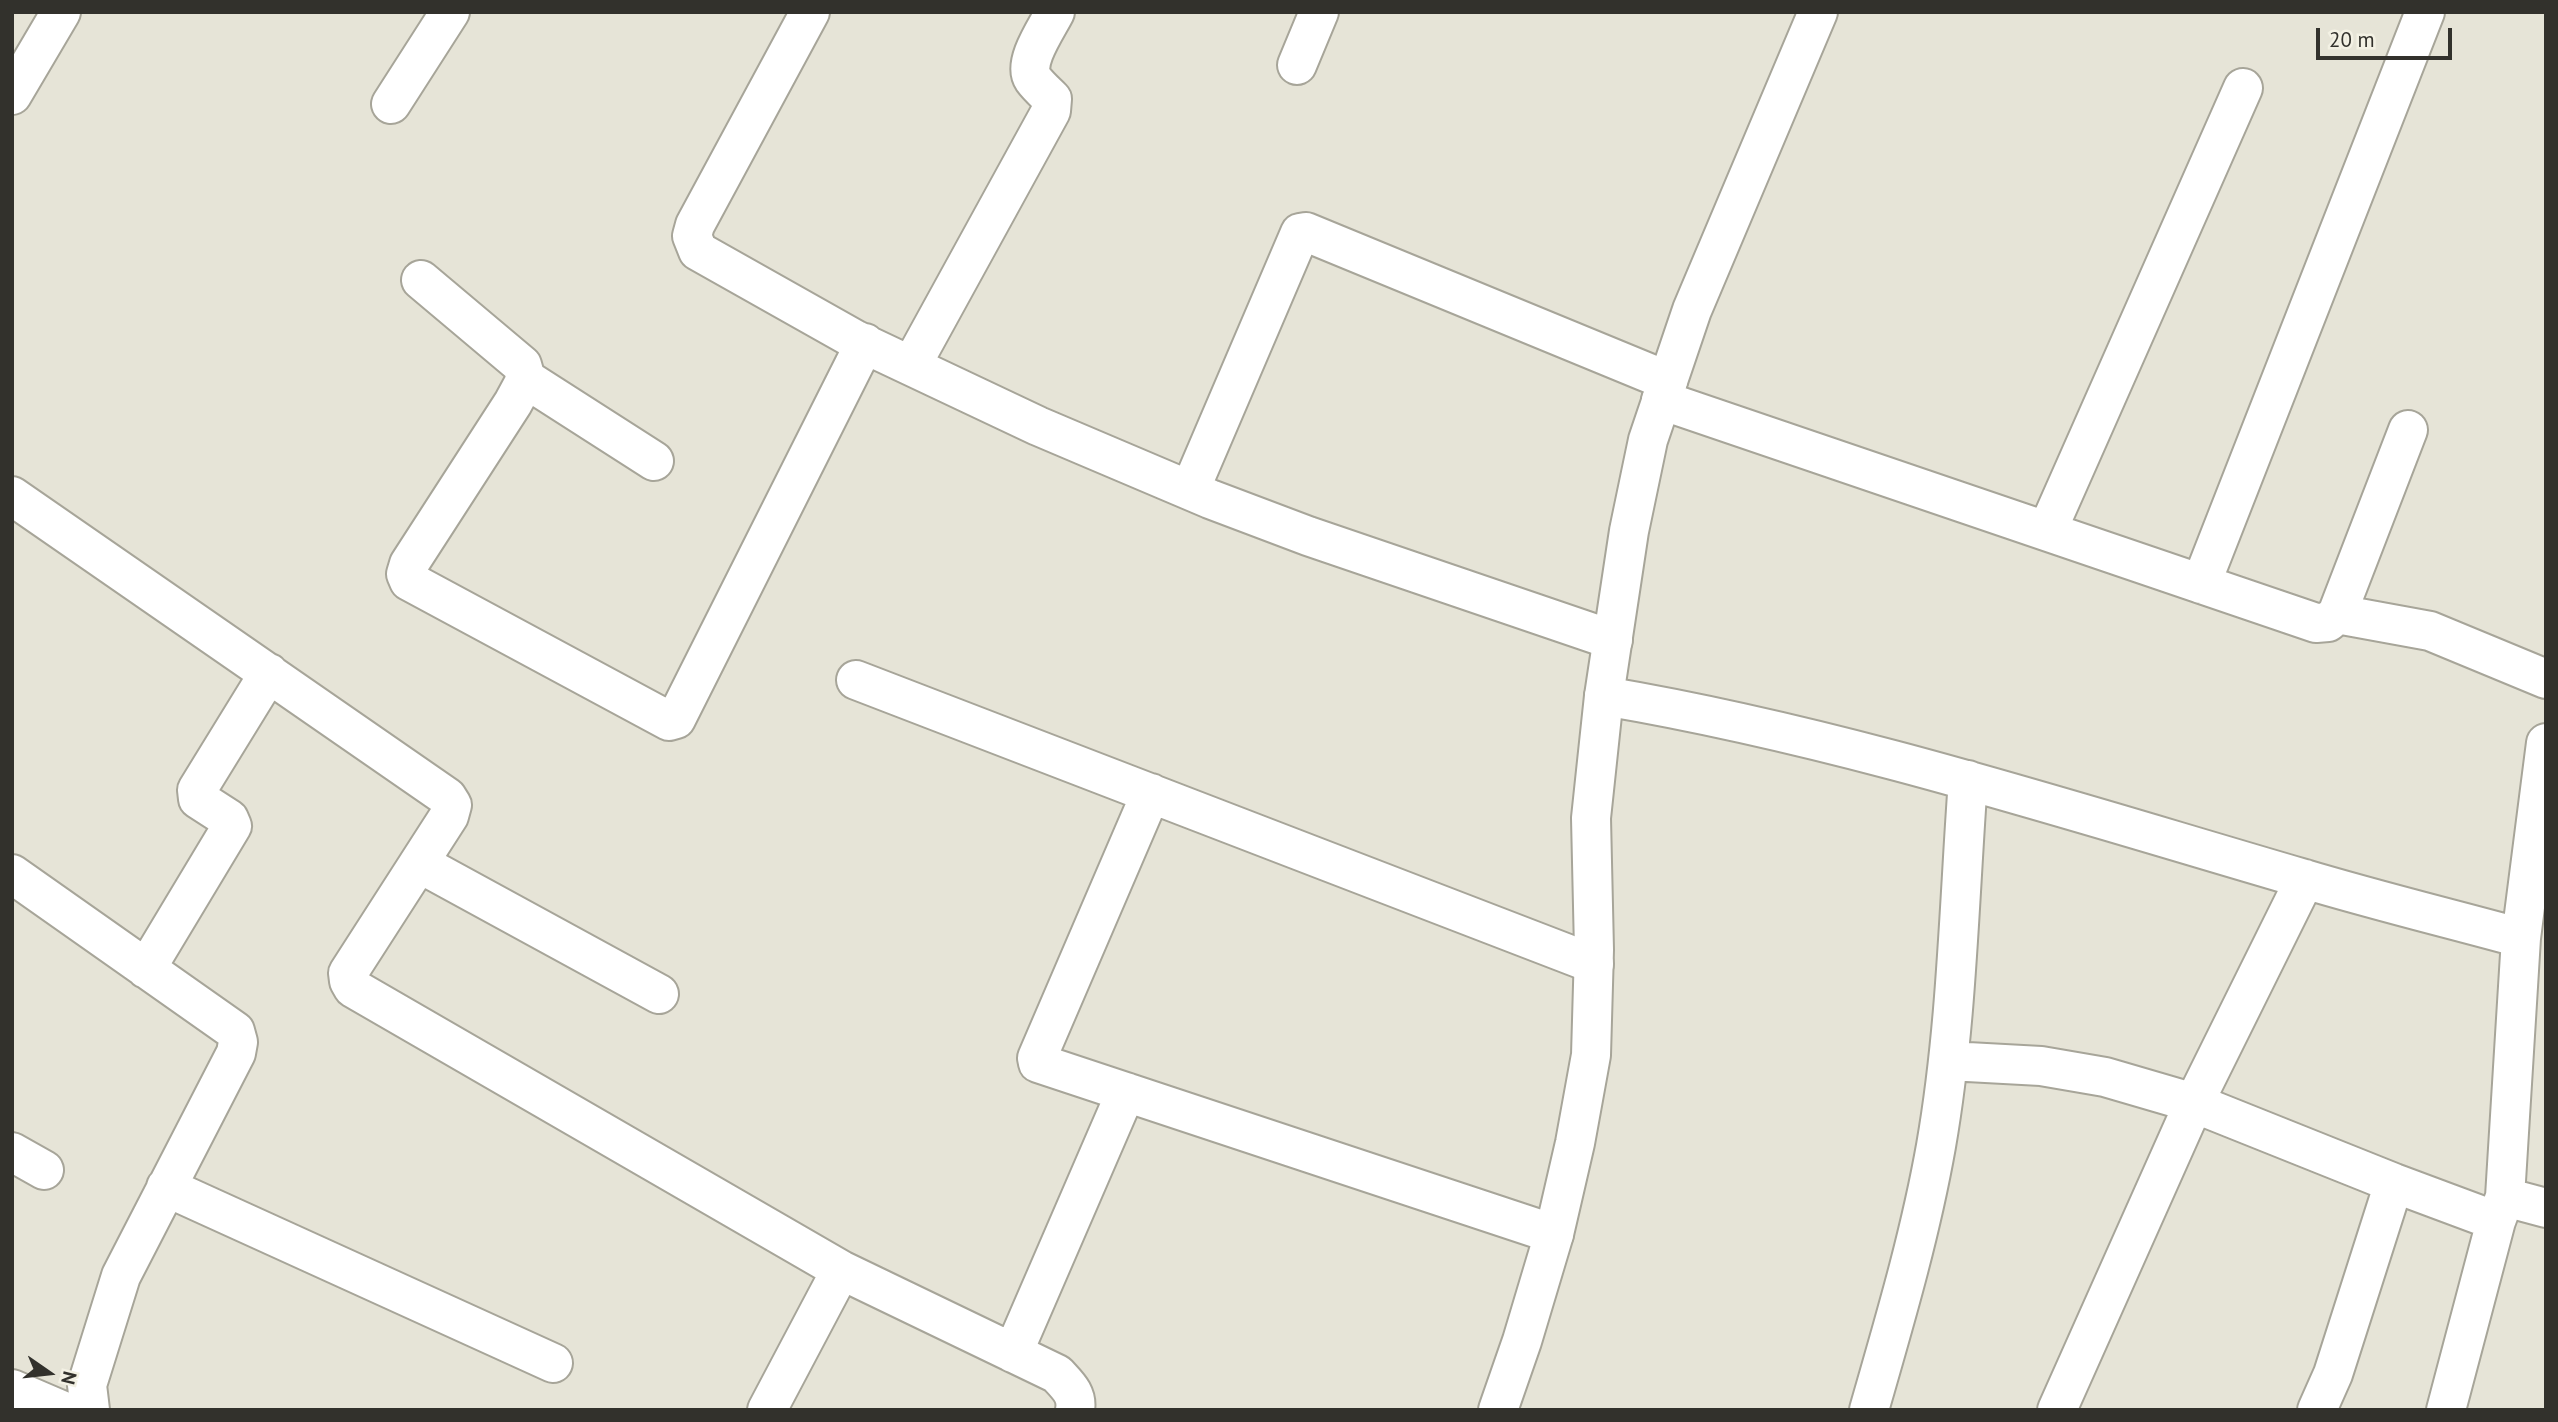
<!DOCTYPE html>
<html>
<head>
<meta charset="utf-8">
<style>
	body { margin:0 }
	#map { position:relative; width:2558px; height:1422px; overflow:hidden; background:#e6e4d7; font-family:"PT Sans",sans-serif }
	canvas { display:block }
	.frame { position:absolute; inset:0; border:14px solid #32312c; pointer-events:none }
	.north { position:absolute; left:14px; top:1338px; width:70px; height:70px; -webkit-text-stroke:5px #f3f1e4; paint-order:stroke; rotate:104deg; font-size:19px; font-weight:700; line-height:28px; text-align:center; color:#32312c }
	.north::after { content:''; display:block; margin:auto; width:24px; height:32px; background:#32312c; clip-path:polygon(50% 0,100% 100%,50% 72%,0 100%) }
	.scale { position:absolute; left:2316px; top:28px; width:136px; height:32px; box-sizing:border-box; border:4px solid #32312c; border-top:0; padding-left:9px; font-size:21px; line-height:24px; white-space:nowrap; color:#32312c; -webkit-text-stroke:5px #f3f1e4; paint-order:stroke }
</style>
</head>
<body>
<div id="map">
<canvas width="2558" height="1422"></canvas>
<div class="frame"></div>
<div class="north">N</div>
<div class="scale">20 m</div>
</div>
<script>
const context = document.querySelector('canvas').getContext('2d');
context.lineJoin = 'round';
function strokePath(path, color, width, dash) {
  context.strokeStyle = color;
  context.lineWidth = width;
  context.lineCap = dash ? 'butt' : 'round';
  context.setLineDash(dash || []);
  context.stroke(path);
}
const street = new Path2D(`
	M810,12L695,225L692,236L698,251L856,340L1038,426L1210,499L1308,536L1613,640
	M1297,65L1319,12
	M12,95L61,12
	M391,104L450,12
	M421,280L522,365L526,379L513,403L409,564L406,574L409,581L669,721L676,719L865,343
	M911,366L1051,111L1052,99C1046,93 1038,86 1033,79C1022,63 1047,28 1055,12
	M526,379L654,461
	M1661,400L2316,623L2328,622L2337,614L2408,430
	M1190,490L1300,233L1306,232L1668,381
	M12,496L447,797L452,805L449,816L348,973L349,981L353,988L841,1270L1057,1374C1067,1385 1078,1394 1075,1410
	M2047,531L2243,88
	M2201,584L2425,12
	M2337,614L2430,631L2546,679
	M856,680L1594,964
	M1604,696C1841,736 2071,811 2301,878C2374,900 2448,918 2521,938
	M1151,793L1037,1058L1038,1063L1554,1234
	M419,863L659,994
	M12,874L235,1031L238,1042L236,1053L121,1276L87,1385L90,1410
	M146,969L232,826L229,819L198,799L197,790L269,673
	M1949,1061L2041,1066L2105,1077L2194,1103L2394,1183L2496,1221
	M12,1152L44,1170
	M166,1187L553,1363
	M2505,1197L2546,1208
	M1013,1353L1126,1092
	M12,1389L61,1410
	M767,1410L841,1270
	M1869,1410C1894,1323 1920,1236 1936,1146C1957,1026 1959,902 1968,780
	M2057,1410L2194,1103L2305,879
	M2317,1410L2333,1374L2394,1183
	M2446,1410L2496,1221L2505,1197L2521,938L2546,743`);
const secondary = new Path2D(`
	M1498,1410L1522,1341L1554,1234L1575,1143L1591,1055L1594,950L1591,818L1604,696L1629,531L1648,440L1692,310L1818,12`);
strokePath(street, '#a7a599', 42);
strokePath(secondary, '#a7a599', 42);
strokePath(street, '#fff', 38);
strokePath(secondary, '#fff', 38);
</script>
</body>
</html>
